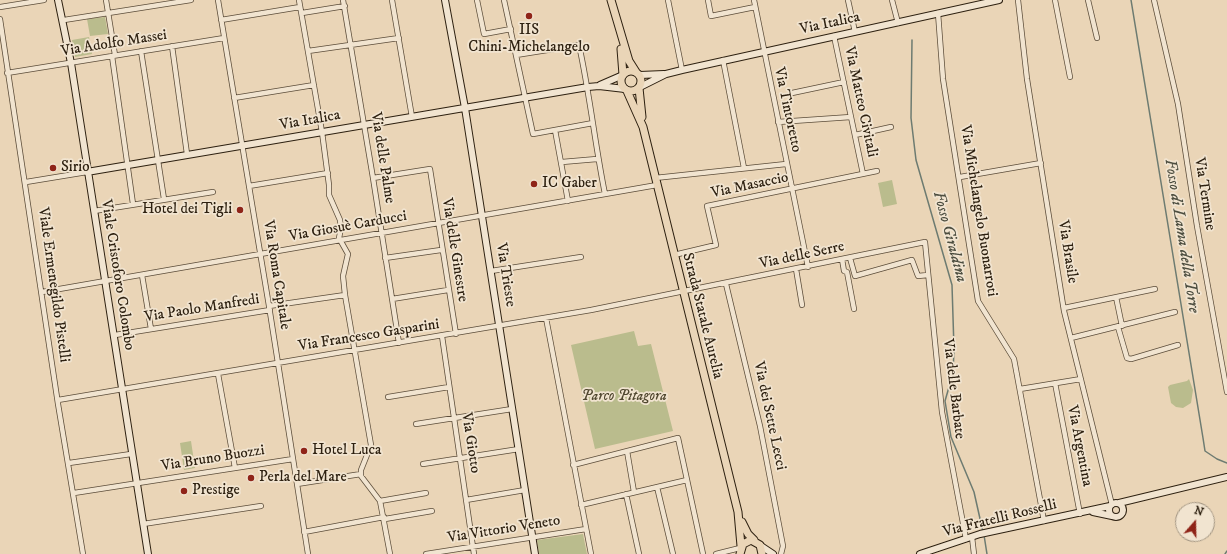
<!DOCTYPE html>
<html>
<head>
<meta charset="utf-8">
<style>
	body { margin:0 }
	#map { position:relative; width:1227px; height:554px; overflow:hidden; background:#ead5b7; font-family:"IM FELL DW Pica",serif }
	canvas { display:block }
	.north { position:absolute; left:1175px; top:502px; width:40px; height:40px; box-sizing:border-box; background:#f1e4d0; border:1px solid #a39683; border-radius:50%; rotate:20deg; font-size:11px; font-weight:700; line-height:16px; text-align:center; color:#2d2010 }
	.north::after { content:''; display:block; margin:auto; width:14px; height:18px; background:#8f2418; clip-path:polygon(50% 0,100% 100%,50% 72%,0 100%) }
</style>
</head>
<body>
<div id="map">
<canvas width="1227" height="554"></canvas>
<div class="north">N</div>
</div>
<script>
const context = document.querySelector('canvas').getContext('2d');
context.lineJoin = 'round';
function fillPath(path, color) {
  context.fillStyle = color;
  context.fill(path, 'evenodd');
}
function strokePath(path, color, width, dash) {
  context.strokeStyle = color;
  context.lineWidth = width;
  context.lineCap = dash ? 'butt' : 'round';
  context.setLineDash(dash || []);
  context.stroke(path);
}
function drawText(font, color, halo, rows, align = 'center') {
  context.font = font + ' "IM FELL DW Pica",serif';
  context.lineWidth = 3.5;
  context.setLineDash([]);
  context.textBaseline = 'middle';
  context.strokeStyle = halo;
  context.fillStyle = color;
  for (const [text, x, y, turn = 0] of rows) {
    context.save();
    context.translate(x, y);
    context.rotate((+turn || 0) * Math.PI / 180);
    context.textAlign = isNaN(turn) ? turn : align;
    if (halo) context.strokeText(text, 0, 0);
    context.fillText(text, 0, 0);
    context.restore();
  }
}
const green = new Path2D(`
	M105,17L108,34L90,36L87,19Z
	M89,37L92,54L75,57L72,40Z
	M892,180L897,204L883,207L878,183Z
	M634,331L638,346L651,344L673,431L595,449L571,345Z
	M1189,379L1193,390L1191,403L1183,408L1176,407L1171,403L1168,387L1170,385L1187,381Z
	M191,441L195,468L184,470L180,443Z
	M583,534L587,554H539L537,540Z`);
const stream = new Path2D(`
	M1131,0L1203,438L1205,451L1217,459L1227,463
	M912,40L911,118L916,160L952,285L954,349L953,373L945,401L951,437L974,492L983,532
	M984,535L987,554
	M1225,554L1227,551`);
const street = new Path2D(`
	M106,0L115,55
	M218,0L269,306L308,554
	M299,0L322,132L329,185V195L340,220L341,228L339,238L348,254L343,276L345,295L371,445L361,470V476L380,501L390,554
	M343,0L373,178L399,343
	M392,0L412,117
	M477,0L484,34L511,29
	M504,0L533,134L593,123
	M668,0L682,70
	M708,0L711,16L755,7
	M754,0L808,267
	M848,0L855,32
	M892,0L898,23
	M1018,0L1027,79L1064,311L1112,505
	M1055,0L1070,77
	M1088,0L1097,38
	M1154,0L1178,104L1197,226L1227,392
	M0,7L44,0
	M302,13L345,6
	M938,13L943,79L978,301L1014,359L1044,521
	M0,19L58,404L83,554
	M64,20L191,0
	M221,20L300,7
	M834,36L863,174
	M172,46L187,154
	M141,51L164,199
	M308,51L399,38
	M516,55L579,45C590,95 595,145 605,194
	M112,56L133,204
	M723,60L744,168
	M7,73L224,38
	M792,93L844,82
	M234,98L314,85
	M778,122L851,117
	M555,130L568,201
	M855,135L891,127
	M562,162L597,159
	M960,177L1041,163
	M373,178L430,169L456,334
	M655,178L786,164
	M26,182L87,172
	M249,186L328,173
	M94,211L213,192
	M674,255L716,245L707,206L877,171
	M385,258L441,250
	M850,258L855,276L912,260L918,276L928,275
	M842,259L844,271L847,272L854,309
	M796,269L802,305
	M491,271L581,257
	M142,275L151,329
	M726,284L760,426L783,546L781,554
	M42,292L657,185
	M1116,297L1122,326
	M392,299L448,290
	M269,306L345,295
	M1064,308L1155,289
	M546,318L591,554
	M1118,327L1127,358L1131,359L1178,345
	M115,335L270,310
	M442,336L474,554
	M1071,338L1175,312
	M218,374L235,468
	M1055,383L1080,514
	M1020,389L1081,379
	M388,397L449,387
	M58,400L591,310L925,242L942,412L966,539
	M416,424L512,409
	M627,451L634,492
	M69,463L131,454
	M423,464L519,449
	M573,465L678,438L703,554
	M297,484L361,474
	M657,487L673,554
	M74,493L293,459
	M626,494L639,554
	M466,500L525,490
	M380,501L426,493
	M581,505L687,480
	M385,519L432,511
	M143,524L261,506
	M304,532L384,517
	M972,537L974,554
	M426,554L586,529
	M716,554L740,548`);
const secondary = new Path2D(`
	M58,0L71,63L148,554
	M445,0L465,108L535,554
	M640,75L664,74
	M600,85L623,75
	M640,87L666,74L682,70L999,0
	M87,172L588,87L599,86L625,89
	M1109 510a7 7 0 1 1 14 0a7 7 0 1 1-14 0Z
	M1119,503L1227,477
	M1093,512L1112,516
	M761,546L773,554
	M920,554L980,534L1110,506`);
const primary = new Path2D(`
	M611,0L629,61L636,72
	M621,49L623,75
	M621 81a10 10 0 1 1 20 0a10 10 0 1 1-20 0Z
	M639,88L642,117
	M627,91L643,127L738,512L741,546
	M742,522L748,534L754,540
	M740,554L743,544L751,540L760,545L762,554`);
const markers = [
	[529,16,4,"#8f2418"],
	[53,168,4,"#8f2418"],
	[534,184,4,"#8f2418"],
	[240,210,4,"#8f2418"],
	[304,451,4,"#8f2418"],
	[251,478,4,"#8f2418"],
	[184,491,4,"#8f2418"]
];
const streetNames = [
	["Via Italica",830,24,-12],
	["Via Adolfo Massei",114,44,-9],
	["Via Matteo Civitali",860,102,78],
	["Via Tintoretto",787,110,78],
	["Via Italica",310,121,-10],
	["Via delle Palme",382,158,81],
	["Via Masaccio",750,186,-12],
	["Via Termine",1204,194,81],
	["Via Michelangelo Buonarroti",978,211,81],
	["Via Giosuè Carducci",348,227,-10],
	["Via delle Ginestre",454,250,81],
	["Via Brasile",1067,252,81],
	["Via delle Serre",802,256,-12],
	["Viale Cristoforo Colombo",117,275,81],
	["Via Roma Capitale",276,275,81],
	["Via Trieste",505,275,81],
	["Viale Ermenegildo Pistelli",53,285,82],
	["Via Paolo Manfredi",202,309,-9],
	["Strada Statale Aurelia",702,316,76],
	["Via Francesco Gasparini",369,336,-9],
	["Via delle Barbate",953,389,83],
	["Via dei Sette Lecci",769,416,78],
	["Via Giotto",470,443,81],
	["Via Argentina",1079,446,79],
	["Via Bruno Buozzi",213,459,-9],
	["Via Fratelli Rosselli",1000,519,-14],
	["Via Vittorio Veneto",504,530,-9]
];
const poiNames = [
	["IIS",529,31,"center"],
	["Chini-Michelangelo",529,48,"center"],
	["Sirio",61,168],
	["IC Gaber",542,184],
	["Hotel dei Tigli",232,210,"right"],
	["Hotel Luca",312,451],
	["Perla del Mare",259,478],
	["Prestige",192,491]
];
const parkNames = [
	["Parco Pitagora",624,397]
];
const waterNames = [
	["Fosso di Lama della Torre",1181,236,81],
	["Fosso Giraldina",949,237,75]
];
fillPath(green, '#babc8d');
strokePath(stream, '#6d7b71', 1.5);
strokePath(street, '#5c4d3a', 6);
strokePath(secondary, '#2d2010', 8);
strokePath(primary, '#2d2010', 9);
strokePath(street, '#f1e4d0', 4.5);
strokePath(secondary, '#f1e4d0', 6);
strokePath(primary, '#ead5b7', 7);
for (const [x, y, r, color] of markers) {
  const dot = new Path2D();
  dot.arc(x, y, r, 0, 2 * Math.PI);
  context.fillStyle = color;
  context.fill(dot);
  strokePath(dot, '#f1e4d0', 1.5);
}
drawText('15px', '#2d2010', '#f1e4d0', streetNames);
drawText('15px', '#2d2010', '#f1e4d0', poiNames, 'left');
drawText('italic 15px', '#50472f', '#f1e4d0', parkNames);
drawText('italic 16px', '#4d4e40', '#f1e4d0', waterNames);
</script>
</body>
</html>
